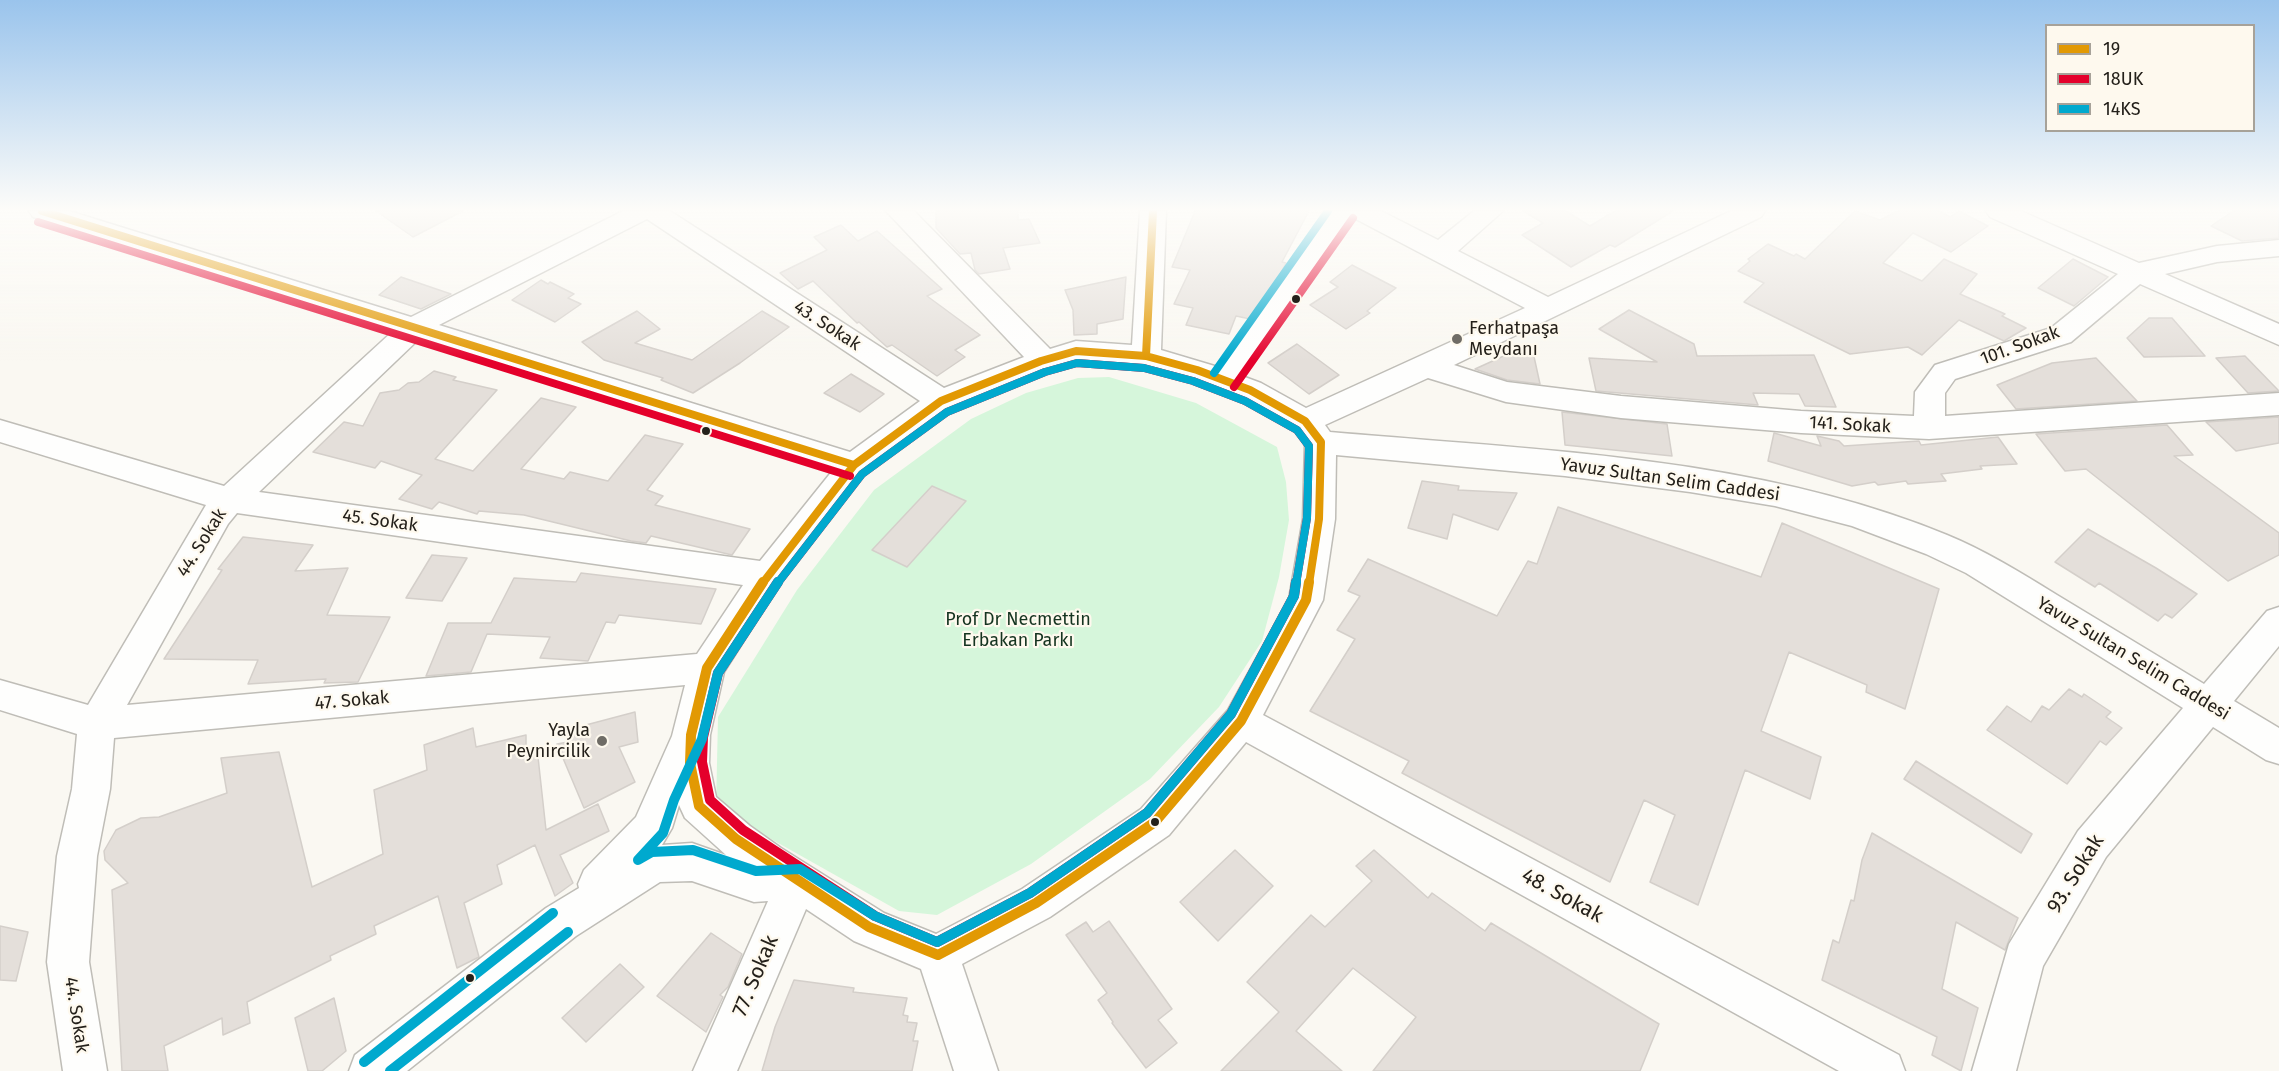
<!DOCTYPE html>
<html>
<head>
<meta charset="utf-8">
<style>
	body { margin:0 }
	#map { position:relative; width:2279px; height:1071px; overflow:hidden; background:#faf8f2; font-family:"Fira Sans",sans-serif }
	canvas { display:block }
	.legend { position:absolute; left:2045px; top:24px; width:210px; height:108px; box-sizing:border-box; background:#fef9ee; border:2px solid #a7a299; margin:0; padding:8px 10px; list-style:none; font-size:18px; color:#24201a }
	.legend li { display:flex; align-items:center; gap:12px; height:30px }
	.legend b { width:30px; border:2px solid #a7a299 }
</style>
</head>
<body>
<div id="map">
<canvas width="2279" height="1071"></canvas>
<ul class="legend">
<li><b style="height:8px;background:#e29903"></b>19</li>
<li><b style="height:8px;background:#e4002b"></b>18UK</li>
<li><b style="height:8px;background:#00a9ce"></b>14KS</li>
</ul>
</div>
<script>
const context = document.querySelector('canvas').getContext('2d');
context.lineJoin = 'round';
function fillPath(path, color) {
  context.fillStyle = color;
  context.fill(path, 'evenodd');
}
function strokePath(path, color, width, dash) {
  context.strokeStyle = color;
  context.lineWidth = width;
  context.lineCap = dash ? 'butt' : 'round';
  context.setLineDash(dash || []);
  context.stroke(path);
}
function drawText(font, color, halo, rows, align = 'center') {
  context.font = font + ' "Fira Sans",sans-serif';
  context.lineWidth = 4.5;
  context.setLineDash([]);
  context.textBaseline = 'middle';
  context.strokeStyle = halo;
  context.fillStyle = color;
  for (const [text, x, y, turn = 0] of rows) {
    context.save();
    context.translate(x, y);
    context.rotate((+turn || 0) * Math.PI / 180);
    context.textAlign = isNaN(turn) ? turn : align;
    if (halo) context.strokeText(text, 0, 0);
    context.fillText(text, 0, 0);
    context.restore();
  }
}
const green = new Path2D(`
	M1109,377L1196,403L1277,447L1286,482L1289,520L1279,577L1262,641L1219,707L1150,779L1031,864L937,915L899,911L716,808L718,717L797,590L874,490L971,419L1026,393L1078,378Z`);
const building = new Path2D(`
	M376,211H463L413,237Z
	M936,211H1018V220L1029,219L1040,243L1003,248L1010,269L979,274L975,270L971,253L960,254L936,228Z
	M1195,211H1309L1282,262L1286,263L1277,280L1250,319L1236,316L1229,334L1186,325L1193,308L1174,304L1190,270L1172,267Z
	M1523,211H1566L1590,226L1615,211H1673L1615,247L1610,245L1571,267L1522,235L1543,223Z
	M1855,211L1880,220L1898,211H1939L1950,217L1959,211L1988,226L1951,252L1913,233L1883,263L1922,281L1944,259L1977,274L1960,294L2005,314L2002,316L2026,328L2004,341L1959,320L1922,355L1908,347L1850,354L1744,302L1764,283L1738,271L1750,261L1748,259L1768,244L1794,256L1796,254L1805,259Z
	M2233,211H2279V238L2242,241L2211,226Z
	M841,225L858,241L877,231L942,289L927,296L980,335L955,350L965,357L937,376L892,345L887,347L859,322L857,323L813,281L798,289L780,273L827,250L814,237Z
	M2073,259L2108,277L2074,306L2038,288Z
	M1352,265L1396,288L1367,311L1370,313L1346,329L1310,305L1338,287L1330,282Z
	M401,277L451,294L421,309L379,295Z
	M1126,277L1123,319L1097,324V334L1074,335L1073,310L1065,290Z
	M541,280L548,284L550,282L574,294L568,298L581,304L555,322L512,300Z
	M1629,310L1694,344L1697,356L1814,355L1836,407L1805,406L1799,394L1753,393L1758,405L1596,391L1589,358L1657,362L1599,329Z
	M637,311L660,329L635,343L692,360L762,311L789,327L740,363L693,393L661,380L663,378L604,360L582,342Z
	M2149,318H2172L2205,356L2144,357L2127,338Z
	M1297,344L1339,375L1309,394L1268,363Z
	M1519,349L1533,352L1540,384L1507,380L1475,369Z
	M2245,356L2279,391L2248,393L2216,358Z
	M2096,358L2137,401L2016,409L1997,385L2052,363Z
	M434,371L456,377L453,380L497,390L435,459L473,471L541,398L576,407L521,469L564,479L570,472L608,481L645,435L683,444L647,490L663,496L655,505L750,529L732,555L651,536L646,543L631,541L524,515L479,511L477,514L439,502L432,509L399,499L422,475L381,461L375,468L313,452L344,422L363,426L380,393L399,390L408,383L419,382Z
	M851,374L884,394L860,412L824,393Z
	M1562,412L1667,424L1672,456L1565,445Z
	M2279,417V443L2236,451L2206,422Z
	M2167,425L2193,455L2174,456L2279,533V555L2228,581L2086,469L2065,471L2036,434Z
	M1774,433L1821,446L1817,436L1839,441L1844,446L1919,441L1921,445L1998,437L2017,464L1980,466L1982,469L1941,474L1946,481L1908,484L1906,481L1878,485L1875,482L1852,486L1768,461Z
	M1422,481L1459,486L1458,490L1517,493L1498,530L1453,514L1447,539L1408,528Z
	M932,486L966,501L907,567L872,550Z
	M1558,507L1761,577L1782,523L1939,589L1905,709L1866,692L1867,685L1789,652L1761,731L1821,757L1810,799L1745,770L1698,905L1650,882L1675,815L1644,800L1610,882L1402,773L1409,761L1310,711L1355,639L1337,630L1360,596L1348,591L1368,559L1497,616L1528,561L1537,564Z
	M2088,529L2156,568L2197,594L2172,618L2165,614L2158,621L2099,583L2095,587L2055,562Z
	M243,537L313,545L295,571L348,568L327,615L390,617L358,682L324,683L326,679L248,684L258,660L164,659L222,570L218,569Z
	M432,555L467,558L442,601L406,598Z
	M581,573L716,589L701,624L619,615L615,623L606,622L588,661L540,658L550,637L487,634L471,672L426,676L448,623H491L514,578L576,582Z
	M2069,689L2082,697L2084,694L2111,712L2106,717L2122,728L2106,745L2100,741L2067,784L1987,730L2007,706L2031,722L2042,706L2049,710Z
	M635,712L638,742L619,747L635,782L584,808L557,744L568,742L567,730Z
	M473,728L476,747L526,735V751L537,748L546,830L598,804L609,831L560,855L573,883L555,896L535,845L497,865L502,884L464,903L479,957L457,968L438,896L374,926L376,934L330,956L331,960L247,1002L250,1023L223,1035L222,1018L164,1046L168,1071H122L112,890L128,883L105,860L104,851L116,830L141,818L159,817L227,793L221,758L279,752L312,887L383,854L374,790L427,770L424,745Z
	M1916,761L2032,834L2021,853L1904,779Z
	M1872,833L2018,918L2005,950L1956,922L1942,989L1978,1008L1961,1071L1932,1055L1937,1037L1822,980L1833,940L1839,943L1851,900L1854,901L1862,860Z
	M1235,850L1273,886L1218,941L1180,902Z
	M1374,850L1428,898L1432,893L1485,931L1491,923L1659,1024L1640,1071H1373L1416,1017L1353,968L1296,1031L1342,1071H1221L1279,1012L1247,982L1311,915L1325,927L1372,881L1356,866Z
	M1109,921L1172,1009L1158,1020L1177,1043L1146,1068L1112,1023L1113,1022L1098,1000L1107,993L1066,935L1086,922L1093,932Z
	M0,926L28,932L16,981L0,980Z
	M711,933L742,954L728,987L720,995L723,997L706,1032L657,996Z
	M620,964L644,987L586,1042L562,1018Z
	M794,980L854,988L853,992L907,998L903,1015L908,1016L907,1022L917,1023L913,1041H918L912,1071H762L775,1027Z
	M334,998L346,1051L322,1071H308L295,1018Z`);
const minor = new Path2D(`
	M29,211H69L411,317L623,211H670L944,388L1024,357L886,211H914L1050,349L1076,341L1132,345L1140,211H1166L1161,350L1218,367L1330,211H1381L1438,240L1474,211H1503L1458,251L1548,297L1731,211H1765L1761,217L1454,365L1507,382L1621,396L1801,411L1914,416L1915,392L1935,365L2051,328L2118,274L1990,217L1986,211H2021L2139,263L2217,246L2279,240V256L2217,262L2165,274L2279,324V345L2140,284L2071,342L1955,379L1945,393V416L2279,393V415L1929,439L1801,433L1621,418L1506,402L1428,378L1325,425L1330,432C1534,450 1756,456 1947,535C1986,551 2021,573 2057,595C2106,625 2155,654 2204,684L2267,611L2279,607V646L2234,701L2279,728V764L2266,760L2213,727L2106,857L2043,966L2016,1071H1972L2009,944L2078,831L2183,708L1966,573L1926,554L1852,526L1775,506L1690,492L1565,476L1336,455L1335,519L1323,600L1263,715L1899,1055L1905,1071H1839L1246,742L1169,835L1050,917L962,964L998,1071H954L921,969L854,941L806,909L737,1071H693L768,901L754,902L692,881L660,882L576,936L407,1071H349L355,1055L546,908L579,888L578,884L584,870L636,817L672,736L685,685L114,738L110,789L97,856L89,962L107,1071H63L47,962L57,856L72,789L77,734L0,710V680L88,705L206,505L0,442V420L224,486L393,331L33,217ZM1352,217L1525,308L1306,408L1261,383L1242,376ZM647,219L920,401L850,452L439,325ZM419,339L833,470L760,561L259,492ZM1076,361L1146,366L1187,377L1239,397L1294,429L1305,444L1303,519L1289,599L1228,710L1141,809L1022,889L936,934L884,913L781,848L750,826L716,797L709,763L710,735L724,672L780,584L865,473L952,408L1051,368ZM237,513L743,585L697,654L127,705L228,524ZM679,805L685,818L726,855L692,843L662,845L672,828Z`);
const bus1Far1 = new Path2D(`
	M42,211L854,465
	M1146,356L1153,211
	M762,584L854,465L941,401L1041,361L1076,351L1146,356L1197,370L1250,390L1305,421L1321,442L1319,519L1309,584`);
const bus1 = new Path2D(`
	M763,582L707,668L691,735L690,763L699,806L736,839L869,927L938,955L1036,903L1155,822L1241,721L1306,600L1309,582`);
const bus2Far1 = new Path2D(`
	M38,222L850,476
	M1234,387L1353,218
	M777,584L862,474L947,412L1045,372L1077,363L1144,368L1193,381L1245,401L1297,430L1309,446L1307,518L1296,584`);
const bus2 = new Path2D(`
	M778,582L718,673L703,737L702,762L710,800L743,830L875,916L937,942L1030,893L1147,813L1231,714L1294,596L1296,582`);
const bus3Far1 = new Path2D(`
	M1214,373L1328,211
	M777,584L862,474L947,412L1045,372L1077,363L1144,368L1193,381L1245,401L1297,430L1309,446L1307,518L1296,584`);
const bus3 = new Path2D(`
	M778,582L718,673L702,739L674,800L663,833L638,860L652,852L693,850L756,871L800,869L875,916L937,942L1030,893L1147,813L1231,714L1294,596L1296,582
	M364,1062L553,913
	M390,1071L568,932`);
const markers = [
	[1296,299,5,"#24201a"],
	[1457,339,6,"#6f6c66"],
	[706,431,5,"#24201a"],
	[602,741,6,"#6f6c66"],
	[1155,822,5,"#24201a"],
	[470,978,5,"#24201a"]
];
const streetNames = [
	["43. Sokak",827,326,33],
	["101. Sokak",2020,346,-20],
	["141. Sokak",1850,425,3],
	["Yavuz Sultan Selim Caddesi",1670,480,8],
	["45. Sokak",380,521,8],
	["44. Sokak",202,543,-58],
	["Yavuz Sultan Selim Caddesi",2133,659,31],
	["47. Sokak",352,701,-5],
	["44. Sokak",76,1015,81]
];
const poiNames = [
	["Ferhatpaşa",1469,329],
	["Meydanı",1469,350],
	["Yayla",590,731,"right"],
	["Peynircilik",590,752,"right"]
];
const parkNames = [
	["Prof Dr Necmettin",1018,620],
	["Erbakan Parkı",1018,641]
];
const nearStreetnames = [
	["93. Sokak",2076,874,-58],
	["48. Sokak",1562,896,29],
	["77. Sokak",756,976,-67]
];
fillPath(green, '#d6f6db');
fillPath(building, '#e4dfda');
strokePath(building, '#d4cfca', 1.5);
strokePath(minor, '#bfbdb7', 3);
fillPath(minor, '#fefefd');
strokePath(bus1Far1, '#e29903', 8);
strokePath(bus1, '#e29903', 10);
strokePath(bus2Far1, '#e4002b', 8);
strokePath(bus2, '#e4002b', 10);
strokePath(bus3Far1, '#00a9ce', 8);
strokePath(bus3, '#00a9ce', 10);
const sky = context.createLinearGradient(0, 0, 0, 361);
sky.addColorStop(0, '#9ac4ec');
sky.addColorStop(0.58, '#fdfcf9');
sky.addColorStop(1, '#fdfcf900');
context.fillStyle = sky;
context.fillRect(0, 0, 2279, 361);
for (const [x, y, r, color] of markers) {
  const dot = new Path2D();
  dot.arc(x, y, r, 0, 2 * Math.PI);
  context.fillStyle = color;
  context.fill(dot);
  strokePath(dot, '#fef9ee', 2);
}
drawText('18px', '#24201a', '#fef9ee', streetNames);
drawText('18px', '#24201a', '#fef9ee', poiNames, 'left');
drawText('18px', '#153420', '#fef9ee', parkNames);
drawText('21px', '#24201a', '#fef9ee', nearStreetnames);
</script>
</body>
</html>
